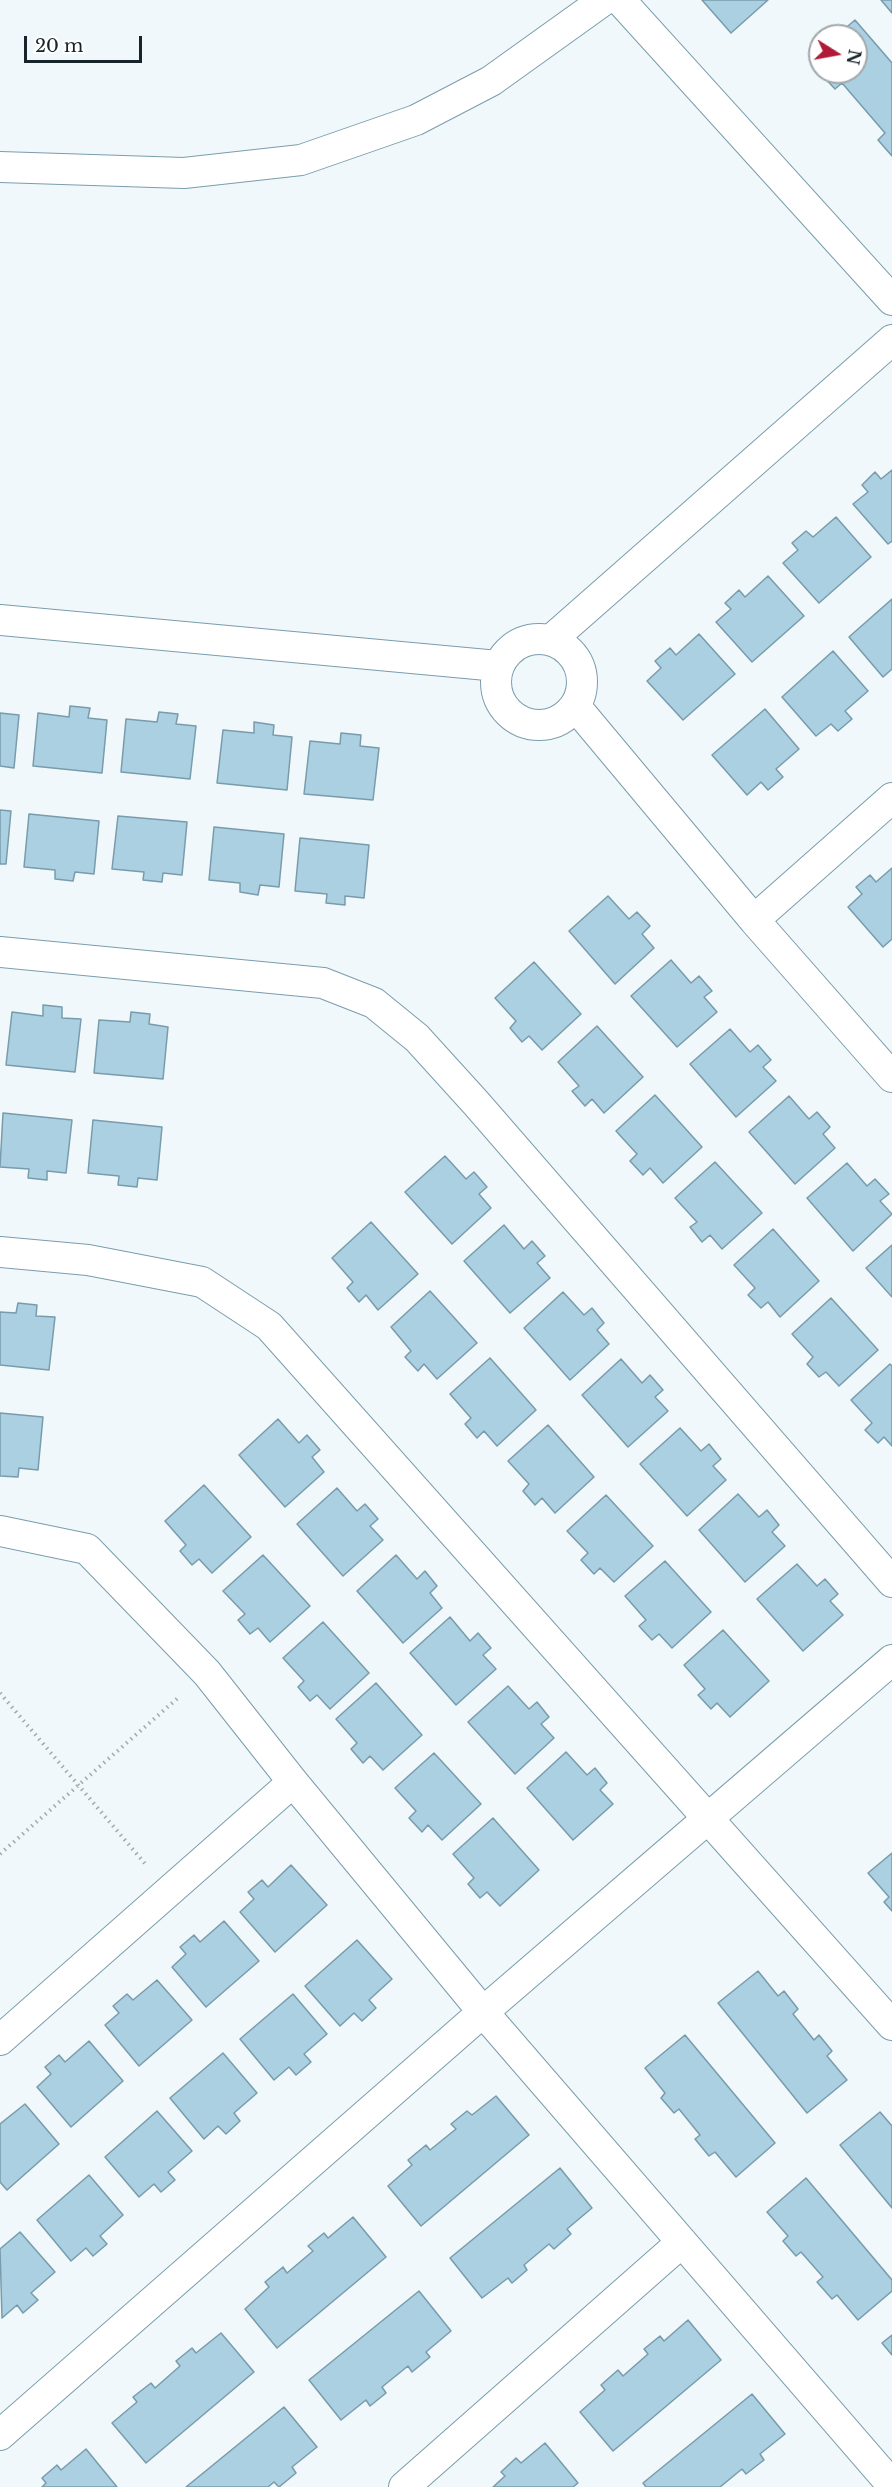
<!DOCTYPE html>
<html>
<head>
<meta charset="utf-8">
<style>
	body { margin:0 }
	#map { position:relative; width:892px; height:2487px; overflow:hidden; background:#f0f8fb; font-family:"Libre Baskerville",serif }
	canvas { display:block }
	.north { position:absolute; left:808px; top:24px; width:60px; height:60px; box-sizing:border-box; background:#fff; border:2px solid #a2a8aa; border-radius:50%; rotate:101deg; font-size:16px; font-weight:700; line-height:24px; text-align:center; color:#17252b }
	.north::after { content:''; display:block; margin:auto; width:21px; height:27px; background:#af1b38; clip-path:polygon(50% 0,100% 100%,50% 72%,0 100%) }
	.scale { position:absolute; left:24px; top:36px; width:118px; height:27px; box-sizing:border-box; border:3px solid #17252b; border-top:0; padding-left:8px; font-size:18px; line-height:21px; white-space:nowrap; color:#17252b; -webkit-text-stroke:4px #fff; paint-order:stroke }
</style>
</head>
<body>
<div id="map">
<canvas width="892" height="2487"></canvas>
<div class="north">N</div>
<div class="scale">20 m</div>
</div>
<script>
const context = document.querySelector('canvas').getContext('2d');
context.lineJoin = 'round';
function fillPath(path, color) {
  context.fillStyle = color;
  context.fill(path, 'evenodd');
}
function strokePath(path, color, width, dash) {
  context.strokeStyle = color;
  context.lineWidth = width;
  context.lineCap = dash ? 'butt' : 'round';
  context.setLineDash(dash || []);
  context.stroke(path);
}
const building = new Path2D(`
	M702,0H768L731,33Z
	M881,0H892V13Z
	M855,20L892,63V156L878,140L885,133L842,83L835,89L821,74L856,72V36H836Z
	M892,470V541L888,544L853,504L868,492L862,485L875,472L881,479Z
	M836,517L871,557L819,603L783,563L798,550L792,543L806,531L813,537Z
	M768,576L804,616L752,662L716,622L731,609L725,603L739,590L745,597Z
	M892,599V669L883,677L849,637Z
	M699,634L735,674L683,720L647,681L661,668L655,661L670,648L676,655Z
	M833,651L868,691L845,711L852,719L838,731L831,724L816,736L782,697Z
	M70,706L90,708L88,718L107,720L102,773L33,766L38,713L69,717Z
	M765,709L799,749L776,769L783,777L768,790L761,782L747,795L712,755Z
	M159,712L178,714L176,724L196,726L190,779L121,772L126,719L157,722Z
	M0,713L19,715L14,768L0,766Z
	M254,722L274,725L273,735L292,737L287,790L217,783L223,730L254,733Z
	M341,733L361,735L360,746L379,748L373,800L304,794L310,741L340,744Z
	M0,810L11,811L6,864H0Z
	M29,814L99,821L94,874L75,872L73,881L55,879V870L24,867Z
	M118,816L187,822L182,875L163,873L162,882L143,880L144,872L112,869Z
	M214,827L284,834L279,887L260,885L258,895L240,892V883L209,880Z
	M300,838L369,845L364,898L345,896V905L326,903L327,894L295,891Z
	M892,868V939L883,947L848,907L862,894L856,887L870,875L876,882Z
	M608,896L629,919L637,912L650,926L642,934L654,948L615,984L569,931Z
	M671,960L691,983L699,976L712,991L704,997L717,1012L677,1047L631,996Z
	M534,962L581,1014L542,1050L529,1036L522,1042L510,1028L516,1021L495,998Z
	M43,1005L62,1007V1018L81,1019L75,1072L6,1065L12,1012L43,1016Z
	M131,1012L150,1014L149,1024L168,1027L163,1079L94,1073L99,1020L130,1022Z
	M597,1026L643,1077L604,1113L592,1099L585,1106L572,1091L579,1086L558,1062Z
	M730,1029L750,1052L758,1045L771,1060L763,1067L776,1081L736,1117L690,1064Z
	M655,1095L702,1147L663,1183L650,1168L643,1175L630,1161L637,1154L616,1131Z
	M789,1096L809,1119L817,1112L830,1127L823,1134L835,1148L795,1184L749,1132Z
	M3,1113L72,1120L66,1173L47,1171V1180L28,1178L29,1169L0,1167Z
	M93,1120L162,1127L157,1180L138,1178L137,1187L118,1185L119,1176L88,1173Z
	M445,1156L466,1179L474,1172L487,1187L479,1194L491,1208L452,1244L405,1192Z
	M715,1162L762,1213L722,1249L710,1235L702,1242L690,1227L697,1222L675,1198Z
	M847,1163L867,1186L875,1179L889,1194L880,1201L892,1214L853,1251L807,1198Z
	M371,1222L418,1274L378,1310L366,1295L359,1302L347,1288L353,1282L332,1258Z
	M504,1225L524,1249L532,1241L545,1256L537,1263L550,1278L510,1313L464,1261Z
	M773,1229L819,1281L780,1317L768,1302L761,1308L748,1295L755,1288L734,1265Z
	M892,1245V1297L866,1268Z
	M430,1291L477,1343L437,1379L424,1364L418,1371L405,1357L411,1351L391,1327Z
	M563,1292L584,1315L592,1308L604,1323L597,1330L609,1344L570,1380L524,1328Z
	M831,1298L878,1350L839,1386L826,1372L819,1377L807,1364L813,1357L792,1334Z
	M18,1303L37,1305L36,1316L55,1317L49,1370L0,1365V1312L16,1313Z
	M490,1358L536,1410L497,1446L484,1431L477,1438L465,1424L471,1418L450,1394Z
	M621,1359L642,1383L650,1375L663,1390L655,1397L668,1411L628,1447L582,1395Z
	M890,1364L892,1366V1446L884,1437L878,1443L865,1430L872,1423L851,1400Z
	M0,1413L43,1417L38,1470L19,1468L18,1477L0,1476Z
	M278,1419L299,1443L307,1435L320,1450L312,1457L324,1472L285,1507L239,1455Z
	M548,1425L594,1477L555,1513L542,1498L535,1505L523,1491L529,1484L508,1461Z
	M680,1428L701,1451L709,1444L721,1459L713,1466L726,1480L687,1516L640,1464Z
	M204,1485L251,1537L212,1573L199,1559L192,1565L180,1551L186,1545L165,1521Z
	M337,1488L357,1511L365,1504L378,1519L370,1526L383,1540L343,1576L297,1524Z
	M738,1494L759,1517L767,1510L779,1525L772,1532L785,1546L745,1582L699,1530Z
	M606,1495L653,1546L614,1582L600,1568L594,1574L581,1560L588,1553L567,1531Z
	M263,1555L310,1606L270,1642L258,1628L250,1634L238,1620L245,1614L223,1591Z
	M396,1555L417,1579L425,1571L437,1586L430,1593L442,1608L403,1643L357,1591Z
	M665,1561L711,1612L672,1648L659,1634L652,1640L639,1626L646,1620L625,1596Z
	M797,1564L817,1586L825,1579L838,1594L830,1601L843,1615L803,1651L757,1599Z
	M450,1617L470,1641L478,1633L491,1648L483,1655L496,1669L456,1705L410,1653Z
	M323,1622L369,1673L330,1709L317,1695L310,1701L298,1687L304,1681L283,1658Z
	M723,1630L769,1681L730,1717L717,1703L711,1709L698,1695L705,1689L684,1665Z
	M376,1683L422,1735L383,1770L370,1756L363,1763L351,1749L357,1743L336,1719Z
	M508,1686L529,1709L537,1702L549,1717L541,1724L554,1738L515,1774L468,1722Z
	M566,1752L587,1775L595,1768L607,1783L600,1790L613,1804L573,1840L527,1788Z
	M434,1753L481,1804L442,1840L428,1825L422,1832L409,1818L416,1811L395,1788Z
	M493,1818L539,1870L500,1906L487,1892L480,1898L468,1884L474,1878L453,1854Z
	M892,1853V1911L884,1902L889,1897L868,1873Z
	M291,1865L327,1905L275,1952L240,1912L254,1899L248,1892L262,1880L268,1887Z
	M224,1921L259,1961L206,2007L172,1967L186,1954L180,1947L194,1935L200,1942Z
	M357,1940L392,1979L369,2000L376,2008L362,2021L354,2013L340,2026L305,1986Z
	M758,1971L778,1996L784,1991L798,2009L793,2014L814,2040L819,2035L832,2051L827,2056L847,2080L807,2113L718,2003Z
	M157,1980L192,2020L139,2066L105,2025L119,2013L113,2006L127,1994L133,2000Z
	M293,1994L327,2034L304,2054L311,2062L296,2075L289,2067L274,2080L240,2039Z
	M685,2035L775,2143L736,2177L715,2152L709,2156L695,2139L700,2135L679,2109L674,2113L661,2098L665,2093L645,2068Z
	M89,2041L123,2081L71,2127L37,2087L51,2074L45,2067L59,2055L65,2062Z
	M223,2053L257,2093L234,2113L240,2121L226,2134L218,2126L204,2139L170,2098Z
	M496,2096L529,2135L421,2226L388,2186L412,2165L408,2160L426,2145L430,2150L456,2129L451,2124L467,2111L472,2115Z
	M25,2104L59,2144L7,2190L0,2182V2124Z
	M157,2111L192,2151L168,2172L175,2180L161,2192L154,2184L139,2197L105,2157Z
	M880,2112L892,2126V2208L840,2145Z
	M560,2168L592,2208L567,2229L571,2234L554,2249L549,2244L524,2265L527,2270L512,2283L508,2278L482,2298L450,2258Z
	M89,2175L123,2215L100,2236L107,2244L93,2256L86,2248L71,2261L37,2220Z
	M806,2178L892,2280V2291L858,2320L837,2295L832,2299L817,2282L823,2277L801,2252L796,2256L783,2241L788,2236L767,2212Z
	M353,2217L386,2257L277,2348L245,2309L269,2287L265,2282L283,2267L287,2273L313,2251L308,2246L324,2233L328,2238Z
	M20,2232L55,2272L31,2293L38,2300L23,2313L17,2305L2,2318L0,2249Z
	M419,2291L451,2331L426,2352L430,2357L412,2372L408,2366L382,2387L386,2393L370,2406L366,2400L341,2420L309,2380Z
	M688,2320L721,2360L613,2451L580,2412L605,2390L601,2385L618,2370L623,2376L648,2354L644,2349L660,2336L664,2341Z
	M221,2333L254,2372L146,2463L112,2423L137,2402L133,2397L151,2383L155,2388L180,2366L176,2361L192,2348L196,2353Z
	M892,2335V2355L882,2343Z
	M752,2394L785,2434L760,2454L764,2460L746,2474L742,2469L720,2487H646L643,2483Z
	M284,2407L317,2447L292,2467L296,2473L279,2487L274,2482L268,2487H186Z
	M545,2443L578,2483L573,2487H493L505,2476L501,2472L516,2458L521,2463Z
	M86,2449L117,2487H42L46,2483L42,2478L57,2465L61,2470Z`);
const path = new Path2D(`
	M0,1693L147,1866
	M0,1854L179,1697`);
const street = new Path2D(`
	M620,0L892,300
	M0,167L184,173L301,160L416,120L491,81L604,0
	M0,620L498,666
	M496 682a43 43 0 1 1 86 0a43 43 0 1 1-86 0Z
	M552,639L892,340
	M576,707L754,920L892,1077
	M754,920L892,798
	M0,952L323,983L374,1003L417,1038L476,1103L892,1582
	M0,1252L88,1260L202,1282L269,1326L892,2025
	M0,1531L87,1549L207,1673L293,1782L483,2012L892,2485
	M0,2040L293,1782
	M0,2435L483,2012L892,1660
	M404,2487L682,2242`);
fillPath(building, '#abd0e1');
strokePath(building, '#789cac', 1.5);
strokePath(street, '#7a9dad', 32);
strokePath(path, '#a0abaf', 4, [1.5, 4.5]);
strokePath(street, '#fff', 30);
</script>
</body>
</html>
